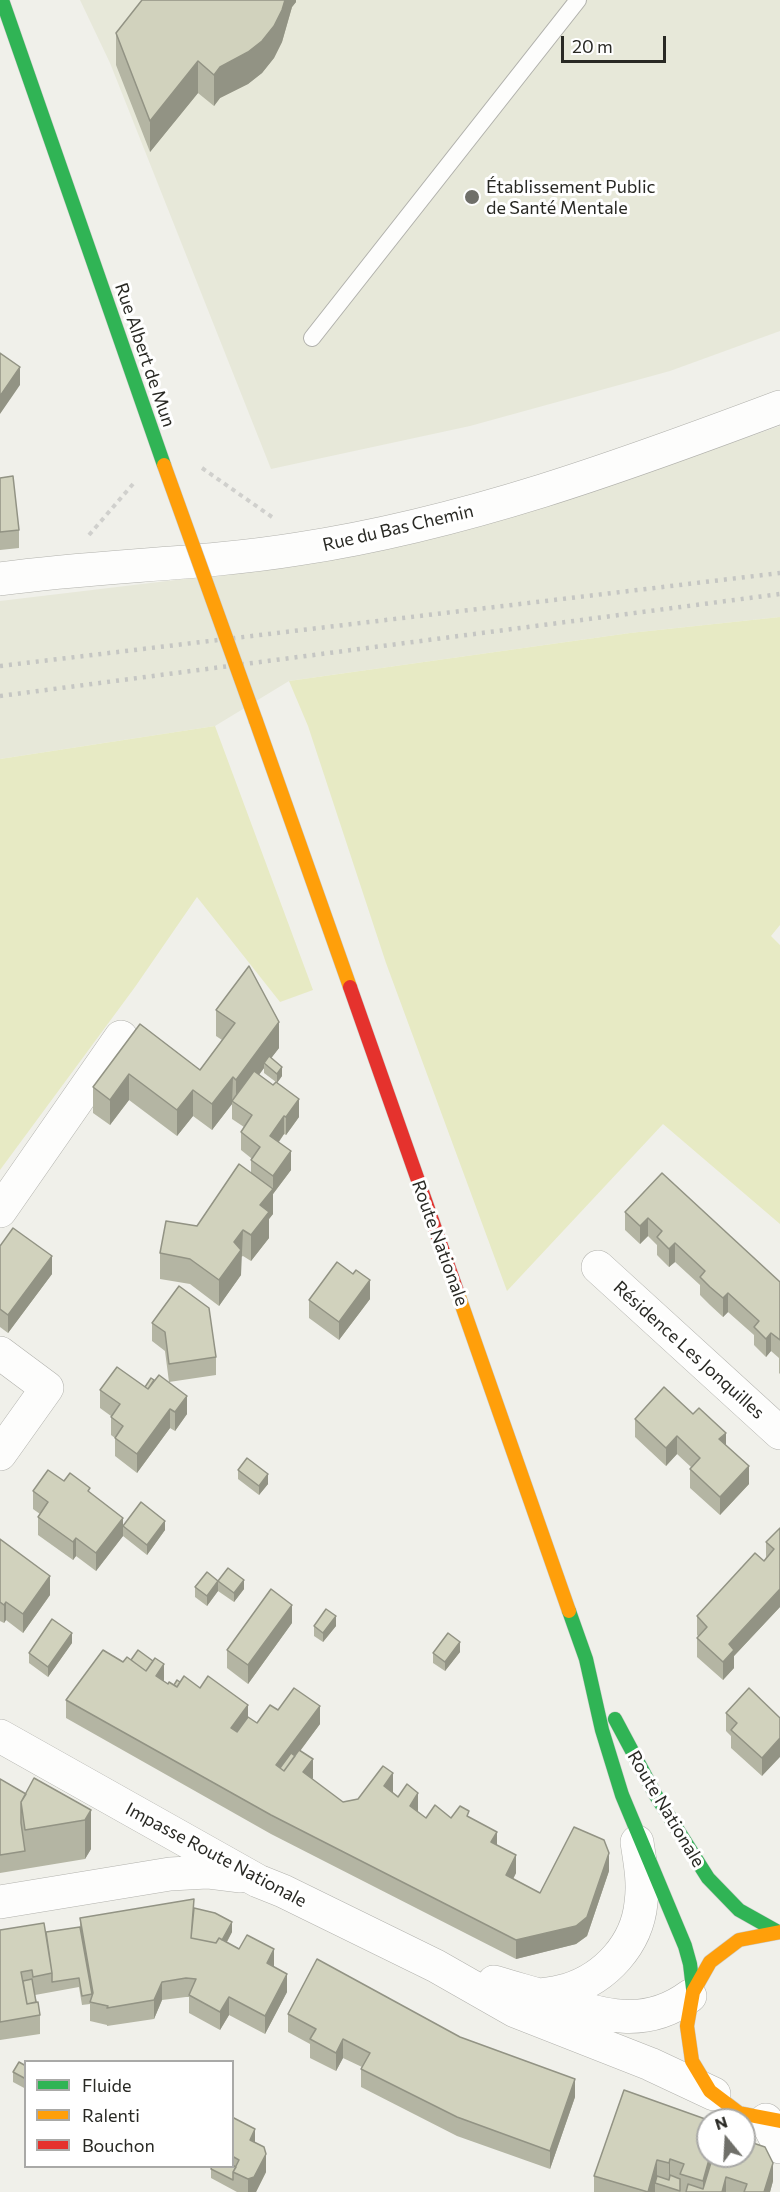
<!DOCTYPE html>
<html>
<head>
<meta charset="utf-8">
<style>
	body { margin:0 }
	#map { position:relative; width:780px; height:2192px; overflow:hidden; background:#f0f0ea; font-family:Commissioner,sans-serif }
	canvas { display:block }
	.legend { position:absolute; left:24px; top:2060px; width:210px; height:108px; box-sizing:border-box; background:#fff; border:2px solid #a9a9a7; margin:0; padding:8px 10px; list-style:none; font-size:18px; color:#292924 }
	.legend li { display:flex; align-items:center; gap:12px; height:30px }
	.legend b { width:30px; border:2px solid #a9a9a7 }
	.north { position:absolute; left:696px; top:2108px; width:60px; height:60px; box-sizing:border-box; background:#fff; border:2px solid #a9a9a7; border-radius:50%; rotate:342deg; font-size:16px; font-weight:700; line-height:24px; text-align:center; color:#292924 }
	.north::after { content:''; display:block; margin:auto; width:21px; height:27px; background:#6f6f69; clip-path:polygon(50% 0,100% 100%,50% 72%,0 100%) }
	.scale { position:absolute; left:561px; top:36px; width:105px; height:27px; box-sizing:border-box; border:3px solid #292924; border-top:0; padding-left:8px; font-size:18px; line-height:21px; white-space:nowrap; color:#292924; -webkit-text-stroke:4px #fff; paint-order:stroke }
</style>
</head>
<body>
<div id="map">
<canvas width="780" height="2192"></canvas>
<ul class="legend">
<li><b style="height:8px;background:#30b455"></b>Fluide</li>
<li><b style="height:8px;background:#ff9f0a"></b>Ralenti</li>
<li><b style="height:8px;background:#e5322d"></b>Bouchon</li>
</ul>
<div class="north">N</div>
<div class="scale">20 m</div>
</div>
<script>
const context = document.querySelector('canvas').getContext('2d');
context.lineJoin = 'round';
function fillPath(path, color) {
  context.fillStyle = color;
  context.fill(path, 'evenodd');
}
function strokePath(path, color, width, dash) {
  context.strokeStyle = color;
  context.lineWidth = width;
  context.lineCap = dash ? 'butt' : 'round';
  context.setLineDash(dash || []);
  context.stroke(path);
}
function drawText(font, color, halo, rows, align = 'center') {
  context.font = font + ' Commissioner,sans-serif';
  context.lineWidth = 6;
  context.setLineDash([]);
  context.textBaseline = 'middle';
  context.strokeStyle = halo;
  context.fillStyle = color;
  for (const [text, x, y, turn = 0] of rows) {
    context.save();
    context.translate(x, y);
    context.rotate((+turn || 0) * Math.PI / 180);
    context.textAlign = isNaN(turn) ? turn : align;
    if (halo) context.strokeText(text, 0, 0);
    context.fillText(text, 0, 0);
    context.restore();
  }
}
const built = new Path2D(`
	M80,0H780V331L670,371L470,426L271,469L110,63Z
	M780,426V617L630,633L289,681L215,726L0,759V601L301,565L574,497Z`);
const green = new Path2D(`
	M780,617V925L771,936L780,945V1224L663,1124L507,1291L386,963L308,726L289,681L630,633Z
	M215,726L313,990L280,1002L197,897L135,987L0,1170V759Z`);
const path = new Path2D(`
	M202,468L272,517
	M89,535L133,484`);
const lane = new Path2D(`
	M312,338L578,0`);
const street = new Path2D(`
	M0,579C99,565 199,565 298,549C464,524 623,466 780,407
	M0,1211L121,1037
	M598,1267L780,1433
	M0,1353L47,1388L0,1454
	M0,1736L258,1881L283,1891L436,1966L515,2011L650,2064L714,2094
	M0,1902L170,1874L207,1872L239,1876
	M494,1982C513,1988 533,1993 552,1999C601,2015 644,2030 690,1996
	M539,1995C548,1994 558,1993 567,1990C606,1978 637,1944 641,1903C644,1882 640,1862 637,1842
	M766,2120L780,2147`);
const fast = new Path2D(`
	M2,0L164,465
	M569,1611L586,1659L602,1730L622,1795L685,1946L690,1964L693,1989
	M615,1719L655,1794L708,1878L739,1910L778,1932`);
const slow = new Path2D(`
	M256,721L350,987
	M458,1294L569,1611
	M780,1932L739,1940L710,1962L693,1992L687,2026L692,2061L710,2091L739,2113L780,2121`);
const jam = new Path2D(`
	M350,987L458,1294`);
const rail = new Path2D(`
	M0,666L780,573
	M0,696L780,594`);
const slowBridge = new Path2D(`
	M164,465L256,721`);
const wall = new Path2D(`
	M296,0V2L292,7L282,42L274,58L262,73L248,84L220,98L214,106L198,93L150,152L116,65V33Z
	M0,478L19,530V548L0,550Z
	M216,1010L279,1048L271,1058L282,1076L277,1083L299,1117L286,1135L284,1134L279,1142L291,1170L273,1194V1214L269,1219V1238L251,1261L243,1256L241,1257V1275L219,1306L190,1284L160,1279V1253L197,1226L251,1172V1158L241,1150V1132L244,1127L232,1119V1104L212,1130L193,1116L177,1136L129,1100L110,1125L93,1113V1087L140,1024L200,1070L222,1040L216,1036ZM264,1068V1073L276,1082L273,1085L259,1075Z
	M662,1173L780,1282V1374L779,1373V1358L771,1351L766,1357L754,1345V1335L728,1312L723,1317L710,1305L700,1295V1285L675,1262L669,1267L657,1255V1245L648,1236L640,1244L625,1230V1212Z
	M0,1246L52,1274L8,1333L0,1327Z
	M370,1299L339,1340L309,1318V1300Z
	M152,1323L216,1357V1375L169,1382L165,1351L152,1341Z
	M145,1387L187,1414L175,1431L170,1428L137,1473L115,1456V1438L111,1435V1416L100,1408V1390Z
	M635,1419L726,1445L749,1484L720,1515L690,1488V1469L691,1467L677,1454L666,1466L635,1437Z
	M238,1470L268,1484L259,1495L238,1479Z
	M64,1481L90,1493L123,1526L165,1530L147,1555L123,1536L96,1571L76,1556L73,1560L38,1535V1517L40,1514L33,1509V1491Z
	M780,1528V1607L734,1656V1668L723,1680L697,1657V1638L699,1637L697,1635V1616L764,1561L766,1557V1542Z
	M0,1539L50,1595L23,1633L6,1620L4,1623L0,1621Z
	M218,1581L244,1589L234,1602L218,1591L207,1606L195,1597V1587Z
	M292,1623L248,1684L227,1668V1650Z
	M314,1626H336L323,1642L314,1636Z
	M72,1643L48,1677L29,1663V1653Z
	M460,1652L445,1671L433,1663V1653Z
	M123,1662L164,1681L168,1684L174,1685L180,1682L200,1688L257,1723L278,1710L320,1724L300,1750L313,1778L312,1779L343,1802L393,1792L426,1818L469,1817L497,1845L516,1873L513,1879L540,1893L609,1871L587,1936L576,1944L516,1959L271,1834L66,1718V1700Z
	M726,1713L780,1718L762,1776L731,1748V1736L726,1731Z
	M0,1779L26,1794L91,1810V1849L85,1859L0,1873Z
	M194,1908L232,1932L227,1942L274,1967L287,1992L265,2034L229,2015L220,2030L189,2013V1997H186L162,2000L154,2019L107,2026V2025L90,2021V2004L82,2005L79,1987L35,1995L40,2015V2034L0,2040V1930L46,1932L80,1927V1918Z
	M288,2014L460,2037L575,2097L550,2169L457,2136L361,2087V2069L362,2067L343,2058L336,2071L310,2058V2044L288,2032Z
	M26,2066V2089L13,2082V2072Z
	M232,2117L255,2143L266,2172L256,2192H237L211,2178V2169L232,2166Z
	M708,2120L773,2181L770,2192H594V2176Z`);
const shadedWall = new Path2D(`
	M285,0H296V2L292,7L282,42L274,58L262,73L248,84L220,98L214,106V75L220,67Z
	M198,61V93L150,152V121Z
	M20,367V385L0,414V396Z
	M279,1022V1048L266,1065L264,1063V1068L237,1104H236V1080Z
	M282,1067V1076L277,1083V1074Z
	M129,1074V1100L110,1125V1100Z
	M233,1077L232,1104L212,1130V1104Z
	M193,1090V1116L177,1136V1110Z
	M299,1099V1117L286,1135V1117Z
	M284,1116V1134L270,1154V1136Z
	M291,1151V1170L273,1194V1176Z
	M273,1189V1214L269,1219V1238L251,1261V1235L260,1205Z
	M648,1218V1236L640,1244V1226Z
	M243,1230L241,1275L219,1306V1280L234,1242Z
	M675,1243V1262L669,1267V1249Z
	M52,1256V1274L8,1333V1315Z
	M370,1280V1299L339,1340V1322Z
	M728,1293V1312L723,1317V1298Z
	M771,1333V1351L766,1357V1339Z
	M187,1396V1414L175,1431V1412Z
	M170,1409V1428L137,1473V1454Z
	M726,1433V1451L719,1439Z
	M677,1436V1454L666,1466V1448Z
	M749,1466V1484L720,1515V1497Z
	M268,1474V1484L259,1495V1486Z
	M123,1518V1536L96,1571V1553Z
	M165,1521V1530L147,1555V1545Z
	M76,1538V1556L73,1560V1542Z
	M50,1576V1595L23,1633V1614Z
	M244,1580V1589L234,1602V1593Z
	M218,1581V1591L207,1606V1596Z
	M780,1589V1607L734,1656V1668L723,1680V1662L729,1644Z
	M6,1602V1620L4,1623V1605Z
	M292,1605V1623L248,1684V1665Z
	M336,1616V1626L323,1642V1633Z
	M72,1633V1643L48,1677V1667Z
	M460,1642V1652L445,1671V1662Z
	M164,1664V1683L156,1676Z
	M248,1705V1724L231,1746V1728Z
	M320,1706V1724L281,1777L276,1765Z
	M780,1738V1757L762,1776V1758Z
	M313,1759V1778L303,1791V1772Z
	M393,1773V1792L384,1804V1786Z
	M418,1793V1812L410,1806Z
	M91,1810V1849L85,1859V1820Z
	M497,1832V1850L491,1842Z
	M609,1853V1871L587,1936L576,1944L516,1959V1940Z
	M516,1855V1873L506,1893V1875Z
	M232,1922V1932L216,1962V1952Z
	M274,1949V1967L267,1963Z
	M287,1974V1992L265,2034V2016Z
	M162,1982V2000L154,2019V2000Z
	M229,1997V2015L220,2030V2012Z
	M343,2039V2058L336,2071V2053Z
	M575,2079V2097L550,2169V2151Z
	M255,2129V2148L250,2140Z
	M266,2154V2172L256,2192H248V2179Z
	M710,2156H718L703,2192V2181Z
	M670,2159V2185L669,2189V2163Z
	M657,2160V2183H655V2192H648Z
	M773,2163V2181L770,2192H764Z
	M726,2177V2192H722Z`);
const building = new Path2D(`
	M142,0H285L282,10L274,26L262,41L248,52L220,67L214,75L198,61L150,121L116,33Z
	M0,353L20,367L0,396Z
	M13,476L19,530L0,532V478Z
	M249,966L279,1022L236,1080L233,1077L212,1104L193,1090L177,1110L129,1074L110,1100L93,1087L140,1024L200,1070L235,1023L216,1010Z
	M269,1056L282,1067L277,1074L264,1063Z
	M254,1071L273,1085L276,1082L299,1099L286,1117L284,1116L270,1136L291,1151L273,1176L251,1160L260,1147L241,1132L252,1115L232,1101Z
	M239,1164L273,1189L260,1205L269,1212L251,1235L243,1230L234,1242L241,1250L219,1280L190,1259L160,1253L166,1221L197,1226Z
	M662,1173L780,1282V1340L771,1333L766,1339L754,1327L759,1321L728,1293L723,1298L710,1287L700,1277L705,1271L675,1243L669,1249L657,1237L662,1231L648,1218L640,1226L625,1212Z
	M13,1228L52,1256L8,1315L0,1309V1246Z
	M337,1262L353,1274L356,1270L370,1280L339,1322L309,1300Z
	M179,1286L209,1308L216,1357L169,1364L165,1332L152,1323Z
	M117,1367L148,1389L159,1375L187,1396L175,1412L170,1409L137,1454L115,1438L123,1426L111,1417L120,1404L100,1390Z
	M151,1378L154,1380L148,1389L145,1387Z
	M664,1387L693,1414L699,1408L713,1421L726,1433L719,1439L749,1466L720,1497L690,1469L700,1458L677,1436L666,1448L635,1419Z
	M247,1458L268,1474L259,1486L238,1470Z
	M48,1470L64,1481L70,1473L90,1488L88,1491L123,1518L96,1553L76,1538L73,1542L38,1517L48,1502L33,1491Z
	M141,1502L165,1521L147,1545L123,1526Z
	M780,1528V1589L729,1644L734,1650L723,1662L697,1638L707,1627L697,1616L755,1553L764,1561L774,1549L766,1542Z
	M0,1539L50,1576L23,1614L6,1602L4,1605L0,1602Z
	M228,1568L244,1580L234,1593L218,1581Z
	M207,1572L218,1581L207,1596L195,1587Z
	M271,1589L292,1605L248,1665L227,1650Z
	M326,1609L336,1616L323,1633L314,1626Z
	M52,1619L72,1633L48,1667L29,1653Z
	M448,1633L460,1642L445,1662L433,1653Z
	M103,1650L123,1662L127,1657L146,1671L155,1658L164,1664L156,1676L168,1684L169,1682L177,1687L184,1676L200,1688L208,1676L248,1705L231,1728L237,1732L248,1717L257,1723L270,1705L278,1710L294,1688L320,1706L276,1765L284,1771L299,1750L313,1759L303,1772L343,1802L358,1799L383,1766L393,1773L384,1786L398,1797L407,1784L418,1793L410,1806L426,1818L435,1805L451,1818L460,1806L469,1811L467,1816L497,1832L491,1842L516,1855L506,1875L540,1893L574,1827L604,1840L609,1853L587,1917L576,1926L516,1940L271,1815L66,1700Z
	M138,1650L153,1661L146,1671L131,1660Z
	M177,1680L180,1682L177,1687L174,1685Z
	M749,1688L780,1718V1738L762,1758L731,1730L737,1723L726,1713Z
	M291,1753L295,1756L284,1771L280,1768Z
	M34,1778L91,1810L85,1820L25,1830L21,1802Z
	M0,1779L26,1794L21,1802V1823L25,1851L0,1855Z
	M194,1899L191,1938L216,1943L219,1938L239,1949L247,1935L274,1949L267,1963L287,1974L265,2016L229,1997L220,2012L189,1995L196,1979L186,1978L162,1982L154,2000L107,2008L108,2006L90,2002L93,1993L80,1918Z
	M194,1908L215,1913L232,1922L222,1940L219,1938L216,1943L191,1938Z
	M44,1923L52,1973L33,1977L32,1970L21,1972L27,2004L38,2002L40,2015L0,2022V1930Z
	M80,1927L92,1994L82,1996L79,1978L52,1982V1973L46,1932Z
	M317,1959L460,2037L575,2079L550,2151L457,2117L361,2069L370,2053L343,2039L336,2053L310,2039L316,2029L288,2014Z
	M32,1979L36,2002L27,2004L23,1981Z
	M19,2062L26,2066V2079L13,2072Z
	M624,2090L708,2120V2156H710L703,2181L680,2174L684,2164L670,2159L669,2163L657,2160L648,2192L594,2176Z
	M232,2117L255,2129L250,2140L264,2147L266,2154L254,2177L248,2179L233,2172L239,2160L232,2156Z
	M744,2140L765,2147L773,2163L764,2192H744L747,2184L726,2177L722,2192H686L688,2184L703,2189L713,2156H744Z
	M232,2165L236,2167L233,2172V2180L211,2169L212,2166H232Z
	M670,2175L680,2179V2191L655,2183L657,2176L669,2180Z`);
const markers = [
	[472,197,8,"#6f6f69"]
];
const poiNames = [
	["Établissement Public",486,187],
	["de Santé Mentale",486,208]
];
const streetNames = [
	["Rue Albert de Mun",145,355,71],
	["Rue du Bas Chemin",398,528,-13],
	["Route Nationale",440,1243,70],
	["Résidence Les Jonquilles",689,1350,42],
	["Route Nationale",666,1809,59],
	["Impasse Route Nationale",216,1855,28]
];
fillPath(built, '#e7e8d9');
fillPath(green, '#e7eac4');
strokePath(lane, '#b1b1ac', 18);
strokePath(street, '#b1b1ac', 34);
strokePath(fast, '#cacac8', 15);
strokePath(slow, '#cacac8', 15);
strokePath(jam, '#cacac8', 15);
strokePath(path, '#d0d0cd', 4, [4.5, 4.5]);
strokePath(lane, '#fdfdfc', 16);
strokePath(street, '#fdfdfc', 33);
strokePath(fast, '#30b455', 14);
strokePath(slow, '#ff9f0a', 14);
strokePath(jam, '#e5322d', 14);
strokePath(rail, '#c5c6c3', 4.5, [3, 6]);
strokePath(slowBridge, '#cacac8', 15, []);
strokePath(slowBridge, '#ff9f0a', 14);
fillPath(wall, '#b4b5a3');
fillPath(shadedWall, '#929384');
fillPath(building, '#d1d2bd');
strokePath(building, '#929384', 1.5);
for (const [x, y, r, color] of markers) {
  const dot = new Path2D();
  dot.arc(x, y, r, 0, 2 * Math.PI);
  context.fillStyle = color;
  context.fill(dot);
  strokePath(dot, '#fff', 2);
}
drawText('18px', '#292924', '#fff', poiNames, 'left');
drawText('18px', '#292924', '#fff', streetNames);
</script>
</body>
</html>
